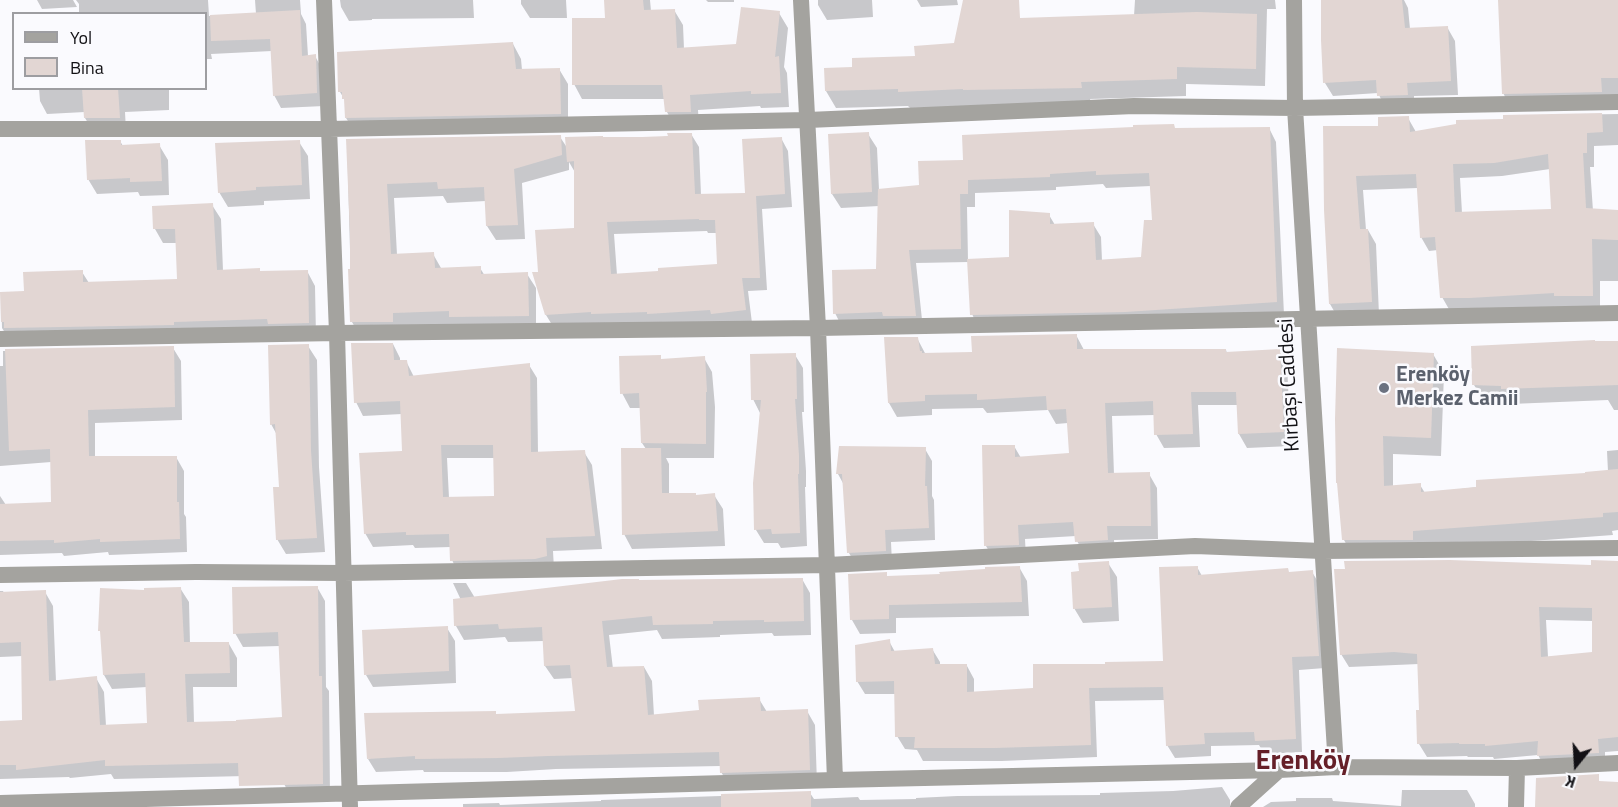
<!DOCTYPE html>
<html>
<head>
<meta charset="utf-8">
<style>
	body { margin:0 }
	#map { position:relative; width:1618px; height:807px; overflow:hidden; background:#fafafe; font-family:"Titillium Web",sans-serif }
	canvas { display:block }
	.legend { position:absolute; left:12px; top:12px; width:195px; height:78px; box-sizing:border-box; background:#fafafe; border:2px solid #9d9da1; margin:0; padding:8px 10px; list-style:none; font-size:18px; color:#121115 }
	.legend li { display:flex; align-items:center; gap:12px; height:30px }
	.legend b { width:30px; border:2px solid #9d9da1 }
	.north { position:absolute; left:1546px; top:735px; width:60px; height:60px; -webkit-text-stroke:4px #fafafe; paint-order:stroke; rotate:198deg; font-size:16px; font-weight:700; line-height:24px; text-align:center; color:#121115 }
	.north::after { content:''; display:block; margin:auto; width:21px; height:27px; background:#121115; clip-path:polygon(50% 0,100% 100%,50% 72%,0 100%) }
</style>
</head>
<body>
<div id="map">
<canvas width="1618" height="807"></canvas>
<ul class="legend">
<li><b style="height:8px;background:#a4a39f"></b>Yol</li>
<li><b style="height:16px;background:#e2d6d3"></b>Bina</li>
</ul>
<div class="north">K</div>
</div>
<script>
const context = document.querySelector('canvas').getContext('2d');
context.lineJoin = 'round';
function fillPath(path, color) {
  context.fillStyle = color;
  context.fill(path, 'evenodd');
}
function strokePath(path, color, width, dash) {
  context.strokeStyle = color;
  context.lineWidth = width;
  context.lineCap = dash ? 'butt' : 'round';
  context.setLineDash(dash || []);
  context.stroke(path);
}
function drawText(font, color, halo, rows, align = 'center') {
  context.font = font + ' "Titillium Web",sans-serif';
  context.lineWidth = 5;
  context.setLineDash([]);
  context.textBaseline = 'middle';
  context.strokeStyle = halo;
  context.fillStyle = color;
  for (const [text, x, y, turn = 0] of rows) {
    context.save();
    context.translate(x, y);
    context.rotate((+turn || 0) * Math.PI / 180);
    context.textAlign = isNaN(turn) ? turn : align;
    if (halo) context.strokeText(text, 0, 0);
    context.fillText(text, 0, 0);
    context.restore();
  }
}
const shadow = new Path2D(`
	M37,0H73L77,7L42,9Z
	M76,0H208L209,16L256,14L255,0H300L301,14L306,24L308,56H315L322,69L324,106L281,108L274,95L272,51L211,54L212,59H206V14H79V4Z
	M340,0H473L474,18L372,19V20L349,21L341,7Z
	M521,0H566L567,18H530L521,4Z
	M606,0H650L651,11L674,10L683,25L684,49L738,45L779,13L788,28L784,67L787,73L789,107L761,108L760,106L698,110L699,126L675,127L667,112L665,99H582L574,84L607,20Z
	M706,0H734V2H708Z
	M818,0H872L873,17L827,20L818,5Z
	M917,0H957L958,5L921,7Z
	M1135,0H1275L1276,9H1267L1265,86L1186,84V96L1090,99L1091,105L910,108L908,106L836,108L826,91L854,69L917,58L955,44L1003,20L1134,16Z
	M1322,0H1404L1408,8L1410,29L1447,27L1455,41L1458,95L1414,96V109H1386L1378,93L1333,96L1325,83Z
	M1499,0H1618V105L1511,107L1503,93Z
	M513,44L521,59L522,70L559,69L568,84V128L355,132L346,118V102L340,92Z
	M39,88H169V110L125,112L126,131H93L85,118V112L47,114L40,101Z
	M1618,114V145L1594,146V167H1590L1593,211H1618V281H1600V309L1450,311L1442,297L1438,250L1429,251L1421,237L1418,188L1363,190L1366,230H1368L1376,244L1379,315L1338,318L1330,304L1325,210L1380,128L1408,118L1416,132L1504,120V116ZM1550,169L1553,210L1462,213L1460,178L1502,176Z
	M1269,128L1276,142L1284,315L979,328L972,314L969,262L916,263L923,329L842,327L835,313L877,271L879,206L841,208L832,194L868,134L877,148L879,190L920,186L965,161L1176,130ZM1103,184L1106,188L1151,186L1154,222L1142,258L1102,261L1101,237L1093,224L1055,225L1049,215L1011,258L968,261L967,207H975V193L1056,190V187Z
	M691,134L699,147L701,195L747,194L781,138L788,151L792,207L762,209L767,290L748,291L752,323L554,328L546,315L539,273L575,229L576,174L569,162V170L522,183L525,239L496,240L487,226L486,201L447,203L443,196L394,198L397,255L433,254L441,268H480L485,276L527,274L536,288V330L360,336L352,322L347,141L560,137L568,149L642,139ZM707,231L708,233H717L719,265L660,273L617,275L614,234Z
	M120,141L123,146L159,145L168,160L169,195L140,196L138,192L97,194L88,179Z
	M299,142L308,156L310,199L264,201V205L228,207L219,192Z
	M212,205L221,219L223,271L261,273L307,271L315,286L316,337L11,342L2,328L1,293H25L82,272L89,283L178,281L177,243H163L155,229Z
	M1076,335L1084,350H1226L1227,353L1279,351L1287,365L1291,446L1247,448L1239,434L1238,405H1198L1200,447L1164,448L1156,434L1155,415L1112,416L1114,475L1149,474L1157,488L1158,539L1114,540L1115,554L1085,555L1077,541L1076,536L1025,539L1026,558L994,560L986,546L983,447L1014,446L1021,458L1070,455L1068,423L1056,424L1048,410L987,413L983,408L932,409V415L897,417L889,403L917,338L926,355L974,353Z
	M1618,342V410H1614L1608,400L1511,404L1509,400H1483L1474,385Z
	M393,344L400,358V362L406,361L414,377L529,365L537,378L538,453L584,452L592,465L602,549L553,551L554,569L459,574L452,560L451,547L415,548L413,545L373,547L365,533L403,452L402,414L363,416L356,402ZM447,458H494L495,497L449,498Z
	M308,346L317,360L319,467L325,552L286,554L277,539L280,488L277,435L271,424Z
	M173,348L181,361L182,420L95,423V457H176L184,471V514L186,517L187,552L109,555L108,552L64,556L62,553L0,555V496L6,505L52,503L51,462L0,466V366H3V351Z
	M1433,354L1444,373L1441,456L1393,454V487L1420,485L1425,493L1608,472L1607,451L1618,450V530L1612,531L1613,535L1423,549L1354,558L1344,540L1339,486Z
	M795,355L803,368L804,412H802L806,471V487H805L807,546L781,548L778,543H764L756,530L760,413L753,399Z
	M660,357L662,361L704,358L712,372L715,407L714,458H666L669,464V495H714L723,509L725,546L632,549L624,534L646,449L642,443L641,408H630L622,393Z
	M925,449L932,461V496L934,500L935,540L891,542L892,563L856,565L849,553L844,485L838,474Z
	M1108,563L1117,577L1119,621L1083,623L1074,608L1081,573Z
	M1618,563V751L1605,752V766L1546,769L1538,755L1494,759L1493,757H1468L1467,756L1427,757L1419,744L1420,712L1419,664L1349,667L1341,654L1593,566ZM1546,620L1593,621V653L1548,657Z
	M1019,567L1027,581L1029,616L896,618V633L860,634L852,620L886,574L888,578L941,576Z
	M1197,567L1202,576L1312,572L1320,585L1325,668L1299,670L1302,752L1264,754L1259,745L1211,746V756L1175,758L1167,745L1165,700L1095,701L1097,757L1002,761H923L917,750L905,749L897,736L896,694H865L857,681L889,641L895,652L932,649L940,662V666H967L974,679V693L1035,689L1106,666L1165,662Z
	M802,579L810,593L811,635L774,636L772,633L720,635V637L662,639L657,630L609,635L613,669L644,667L652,681L654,716L701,712L759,699L767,712L807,711L815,725L817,784L730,786L721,772V766L556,769L507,772H424L423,770L376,772L368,759L496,715L576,712L573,678L554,679L545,666L544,641L508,642L505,637L464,640L456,626L461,600L453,583H466L475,598Z
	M317,587L325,601L326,687L329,691L330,797L292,798L284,784L246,776L114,779L111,774L70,778L69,777L0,779V723L24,722L23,656L0,657V591H3L4,593L45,592L53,606L56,682L96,678L104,692L106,726L149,725L147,687L112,689L104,675L102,634L100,631L145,592L180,588L189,602L190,644H229L237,658V687H193L194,723L283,719L280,646L243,647L235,633Z
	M447,628L455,641L456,683L373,687L366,675Z
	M1222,787L1230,800V807H463V804L499,803L500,805L601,801V800L810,793L814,799L858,797L860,800L916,799V798L957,796L1100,795V793L1173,791Z
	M1402,790H1467L1475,804V807H1263L1271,802L1296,801V798H1332L1333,801L1401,806Z`);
const building = new Path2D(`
	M604,0H643L644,10L675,9L677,48L736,44L741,7L780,11L775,57L779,56L781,93L751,94V91L690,95L691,112H665L662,85H572V18H605Z
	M963,0H1019L1020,18L1197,12L1257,14L1256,69L1177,67V79L1081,82L1082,88L963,90V89L898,92V89L825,91L824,68L852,67V58L915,56L914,46L954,43Z
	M1321,0H1402L1405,28L1448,26L1451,81L1407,83L1408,95L1377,96L1376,80L1323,83L1321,40Z
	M1498,0H1618V78H1601L1602,92L1502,94Z
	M300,10L302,56L316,54L317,93L273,96L270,39L211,41L210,15Z
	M513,42L516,69L560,68L561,114L345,118L344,99H342V92H338L337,52Z
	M82,88H118L120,118H84Z
	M1602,113L1603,132L1587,133V153H1583L1586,208L1618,210V240L1592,239L1593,296H1554V293L1469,298H1440L1435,237L1420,238L1416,174L1356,176L1360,229H1368L1372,302L1329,304L1324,210L1323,126H1378V117L1409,116L1410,132L1456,124V120L1503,119V115ZM1548,154L1551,209L1455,212L1453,164L1494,163Z
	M1174,124L1175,128L1270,127L1277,302L1125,312L970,315L967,259L1009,257V210L1050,213V224L1094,222L1096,260L1141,257L1144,220H1152L1149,173L1096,175V171L1050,174V177L968,180V194H960L961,249L909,250L916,316H883L882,312L833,314L832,270L876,269L878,189L919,185L918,161L963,160L962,135L1133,127V125Z
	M869,132L872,192L831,194L828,134Z
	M667,133H692L695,194L745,193L742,139L782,137L785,194L756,196L760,278H742L746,310L711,314L710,310L647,314V312L591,314V312L545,315L532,272H538L535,230L574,228V161L567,162L565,137L603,136V137H642L668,136ZM699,219V220H715L717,264L658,268V271L611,274L607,222Z
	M561,135L562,155L514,169L518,225L486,226L484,187L438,189L437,182L387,184L391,254L434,252L435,268L481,266V274L528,272L529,316L449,317V311L393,313V322H350L348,269H350V234L346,139Z
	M85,140H121V145L160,143L162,181L130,182V178L87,180Z
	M300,140L302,185L256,187V190L218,193L215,143Z
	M213,203L217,270L260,268V271L308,270L309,323L268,324L267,319L174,322V325L4,328V322H1L0,292L24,291L23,272L83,270V282L177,279L175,229H153L152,206Z
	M1077,334V349H1226V352L1280,349L1284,432L1238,434L1236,392H1191L1193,434L1154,435L1153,401L1105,403L1108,473L1150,472L1151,526H1107L1108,540L1075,542L1073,522L1018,525L1019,545L984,546L982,445H1015V457L1069,453L1066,409L1047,410L1046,396L977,400V394L925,395V401L888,403L884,337H918L920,351H922V353L972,352L971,336Z
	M1595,340V341H1618V385L1501,389V386L1472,385L1471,346Z
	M351,343H393L394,360H407L409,376L530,363L531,452L585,450L595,536L546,538L547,556L535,559L450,561L449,534L406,535V532L364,534L359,453L402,451L400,401L354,403ZM441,445H493L494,496L443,497Z
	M309,344L311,451L317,538L276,540L273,487H279L275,424L270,425L268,345Z
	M174,346L175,407L88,410L89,456H177V502H179L180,539L100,542V539L54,543V540L0,541V504L51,502L50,449L9,451L5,349Z
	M1337,348L1434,353L1431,438L1383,436L1384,486L1421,483V492L1476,487V480L1585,473V472L1618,469V512L1603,513V517L1413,531V540H1342L1337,483H1336L1335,419Z
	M796,353L797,399H795L799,456V474H798L800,533L772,534L771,529L754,530L753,483L761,400H751L750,354Z
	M661,355V359L705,356L707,392H706V444L641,443L639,393L620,394L619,356Z
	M839,446L926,447L925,486H927L929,528L885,530L886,551L847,553L842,474H836Z
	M621,448H661L662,493H696V495L715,493L718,531L622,535Z
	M1450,560L1591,565V560L1618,561V737L1598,739L1599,753L1537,756L1538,741L1485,746V744H1459V743L1417,744L1416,710H1419L1417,654L1394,652L1340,655L1334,569H1345L1344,561ZM1539,607L1592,608V652L1541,657Z
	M1109,561L1112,607L1073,609L1071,572L1079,571L1078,563Z
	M1020,566L1022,602L889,605V619L850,620L848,574L887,572V576L940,574L939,572L985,569V567Z
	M1198,566V575L1288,568L1289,572L1313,570L1319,656L1292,657L1296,739L1255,741L1254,732L1204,733L1205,744L1166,746L1163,687L1089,688L1091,745L994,748H914L915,737H895L894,681L856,682L855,645L890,639L891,651L933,648L935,664H967V692L1033,688V664H1105V662L1163,661L1159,567Z
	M803,578L804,621L764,622V620L713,621V624L653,625L652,616L602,621L607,667L644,666L648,715L699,710L698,700L760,697L761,711L808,709L810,770L720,773L719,752L547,756L498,758L415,759V756L367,759L364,713L496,711V714L575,711L570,665L544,666L542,627L499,629L498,624L454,626L453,599L622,579H639V580Z
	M318,586L319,676H322L323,784L239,786L238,763L105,766V760L16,770V765H0V721L22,720L21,642L0,643V592L46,590L49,681L97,676L100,725L147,723L145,673L103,675L100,631H98L100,588L144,590V588L181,587L184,642H229L230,673L185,674L187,722L236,721V720L282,717L278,632L233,634L232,587Z
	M448,626L449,671L364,675L362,630Z
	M1599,774V781L1618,782V807H1535L1536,778Z
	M811,791V807H721V794Z`);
const minor = new Path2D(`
	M324,0L337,333L350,807
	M801,0L818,328L835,780
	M1294,0L1295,108L1336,767
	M0,129H329L808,120L1134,106L1295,108L1618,102
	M0,339L337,333L818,328L1618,313
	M0,575L196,572L344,573L828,565L1195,546L1322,551L1618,548
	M0,803L835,780L1279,770L1336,767L1517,768L1618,763
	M1238,807L1279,770
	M1516,807L1517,768`);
const markers = [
	[1384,388,6,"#6b7280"]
];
const worshipNames = [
	["Erenköy",1396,376],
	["Merkez Camii",1396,400]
];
const streetNames = [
	["Kırbaşı Caddesi",1290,385,-93]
];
const districtNames = [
	["Erenköy",1303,762]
];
fillPath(shadow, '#0003');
fillPath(building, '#e2d6d3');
strokePath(minor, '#a4a39f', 16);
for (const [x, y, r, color] of markers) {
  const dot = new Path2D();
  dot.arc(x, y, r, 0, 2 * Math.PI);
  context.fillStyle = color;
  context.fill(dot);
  strokePath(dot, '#fafafe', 2);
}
drawText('bold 21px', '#5b616d', '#fafafe', worshipNames, 'left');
drawText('21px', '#121115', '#fafafe', streetNames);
drawText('bold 27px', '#651f28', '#fafafe', districtNames);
</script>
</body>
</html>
